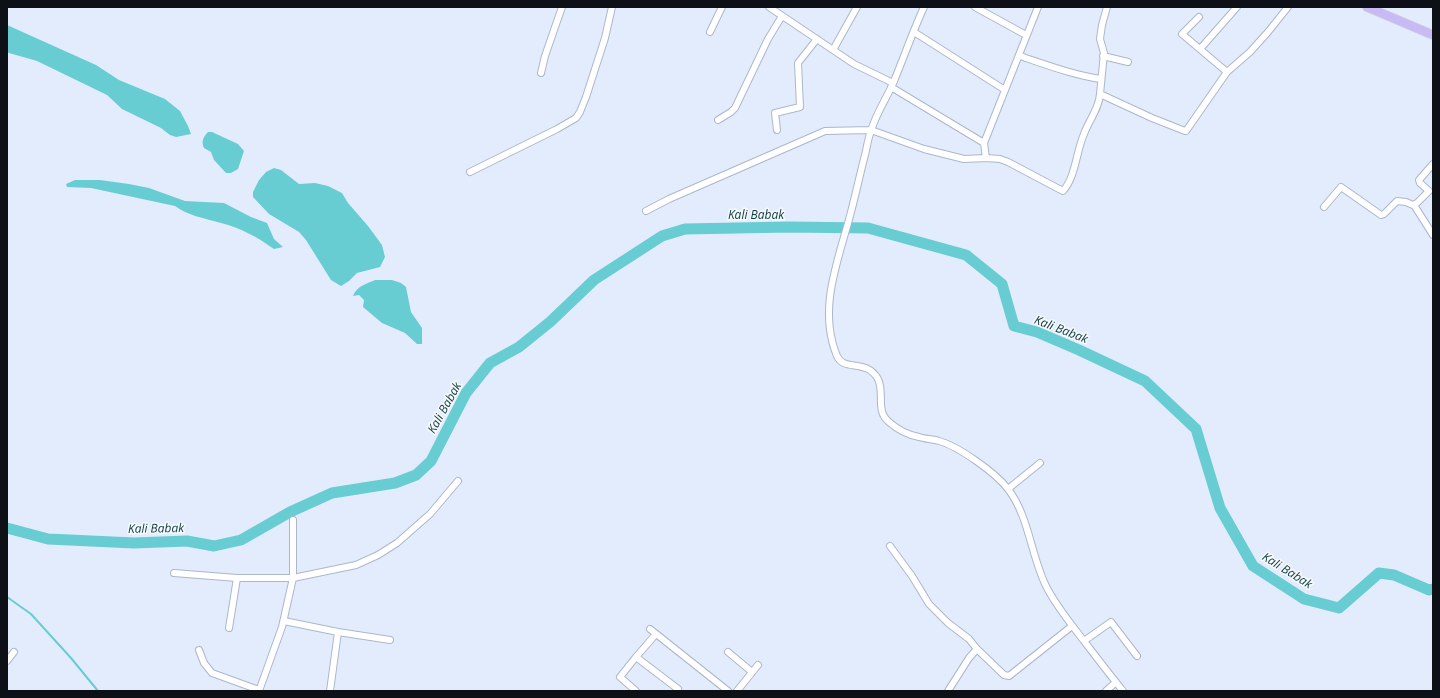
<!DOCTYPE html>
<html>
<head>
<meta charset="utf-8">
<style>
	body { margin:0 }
	#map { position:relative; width:1440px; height:698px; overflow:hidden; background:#e3ecfc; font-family:"Open Sans",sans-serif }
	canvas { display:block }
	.frame { position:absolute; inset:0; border:8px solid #0d1117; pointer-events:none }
</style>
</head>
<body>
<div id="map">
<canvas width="1440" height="698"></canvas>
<div class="frame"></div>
</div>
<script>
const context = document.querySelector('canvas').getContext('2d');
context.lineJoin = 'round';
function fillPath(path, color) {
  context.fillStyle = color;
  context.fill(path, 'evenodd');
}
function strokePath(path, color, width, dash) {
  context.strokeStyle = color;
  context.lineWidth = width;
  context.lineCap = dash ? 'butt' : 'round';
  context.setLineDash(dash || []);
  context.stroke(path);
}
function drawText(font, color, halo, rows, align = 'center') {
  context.font = font + ' "Open Sans",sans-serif';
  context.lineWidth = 3;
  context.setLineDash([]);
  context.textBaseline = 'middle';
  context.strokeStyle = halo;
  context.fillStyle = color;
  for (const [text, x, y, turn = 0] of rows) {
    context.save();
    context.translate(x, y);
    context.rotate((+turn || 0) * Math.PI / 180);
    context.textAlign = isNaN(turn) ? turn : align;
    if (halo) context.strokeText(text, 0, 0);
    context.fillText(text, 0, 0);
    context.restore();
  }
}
const water = new Path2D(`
	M7,25L96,65L119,80L165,99L180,111L188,126L191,134L176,137L170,135L161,128L122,109L107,95L37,61L9,53L7,52Z
	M208,132H212L238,144L244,151L238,169L231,173H226L214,160L211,152L204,148C201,142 203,137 208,132Z
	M274,168L281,170L299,184L315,183L328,186L342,193L348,203L368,226L382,245L385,257L380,267L357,273L349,281L341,286L331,280L306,240L299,232L269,214L253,197V192L259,180L266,172Z
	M75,180H100L129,184L149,188L185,201L224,203L251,217L267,223L274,239L283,247L274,249C257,237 241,228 221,223C204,218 189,216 175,206L91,188L67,187L66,184Z
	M375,280H392L401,283L406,287L411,312L422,328V344H417L405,333L382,323L363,307L364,300L359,295L353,296C357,286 366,284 375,280Z`);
const stream = new Path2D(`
	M7,597L31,614L71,658L98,691`);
const river = new Path2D(`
	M7,528L48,539L134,543L187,541L214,546L241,540L290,512L332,493L395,483L416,475L431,461L466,393L490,363L519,347L550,322L594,280L662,236L685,229L789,227L868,228L966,255L1002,284L1014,326L1037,332L1079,350L1145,381L1196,429L1220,508L1253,566L1304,599L1339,608L1379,573L1394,575L1429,590L1433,589`);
const minor = new Path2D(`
	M769,7L854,64L893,83
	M924,7C913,31 904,57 894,81C887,98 876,113 871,131C868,138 867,147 865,155C860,174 856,193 851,212C839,259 817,308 837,356C844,372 866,358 878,379C885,393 875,411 889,422C897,429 908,435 919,437C925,439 933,439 939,441C958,446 996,473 1008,489C1029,516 1031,556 1046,586C1056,606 1071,624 1084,641C1097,658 1110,675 1123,691
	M975,7L1026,35
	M1107,7L1102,25L1100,39L1104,53L1100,94L1152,118L1185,131H1186L1227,72L1250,52L1268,32L1288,7
	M1199,17L1182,34L1227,72
	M710,32L722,7
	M914,32L1005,90
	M1200,49L1237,7
	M833,50L857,7
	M1020,56C1047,65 1073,75 1101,79
	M1103,56L1128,62
	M541,73L545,56L562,7
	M891,87L984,143
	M718,120L731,112L735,108L768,39L782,16
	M777,130L775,113L800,107L798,63L817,39
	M986,158L984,143L1038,7
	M470,172L557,129L576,118L580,112L586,97L605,38L612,7
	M1414,205L1433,235
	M1324,207L1341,187L1381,215L1384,214L1397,201L1406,202L1413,205L1417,203L1429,191L1420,183L1419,180L1433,164
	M646,211L669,199L825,131L871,130L924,149L964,159L986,158L1000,159L1008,162L1063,191C1076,176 1076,152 1084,134C1089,120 1099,109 1100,94
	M1008,489L1040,463
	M890,546L912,576L929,604L948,623L969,639L977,649
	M174,573L237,578H293L356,565L378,555L397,543L430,514L458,481
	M284,621L338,632L390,640
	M229,628L237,578
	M650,629L728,691
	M1084,641L1111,622L1137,656
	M199,650L204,663L212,673L259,690
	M728,652L752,672
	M636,657L656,634
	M7,661L14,652
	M259,691L282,627L293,578V520
	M330,691L338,632
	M636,691L620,677L636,657L678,689
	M737,691L758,665
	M948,691L969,658L977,649L1004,675L1009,676L1072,626
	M1106,691L1116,682`);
const major = new Path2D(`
	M1367,7L1433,35`);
const waterNames = [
	["Kali Babak",756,216],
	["Kali Babak",1061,330,21],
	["Kali Babak",445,408,-61],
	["Kali Babak",156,529,-1],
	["Kali Babak",1287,571,32]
];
fillPath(water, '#68ccd3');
strokePath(stream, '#68ccd3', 2);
strokePath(river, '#68ccd3', 11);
strokePath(minor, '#acb7ca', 8);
strokePath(major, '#cfcfd1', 10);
strokePath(minor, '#fff', 6);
strokePath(major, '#c7baf7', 8);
drawText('italic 12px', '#104043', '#f7f9fd', waterNames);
</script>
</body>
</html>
